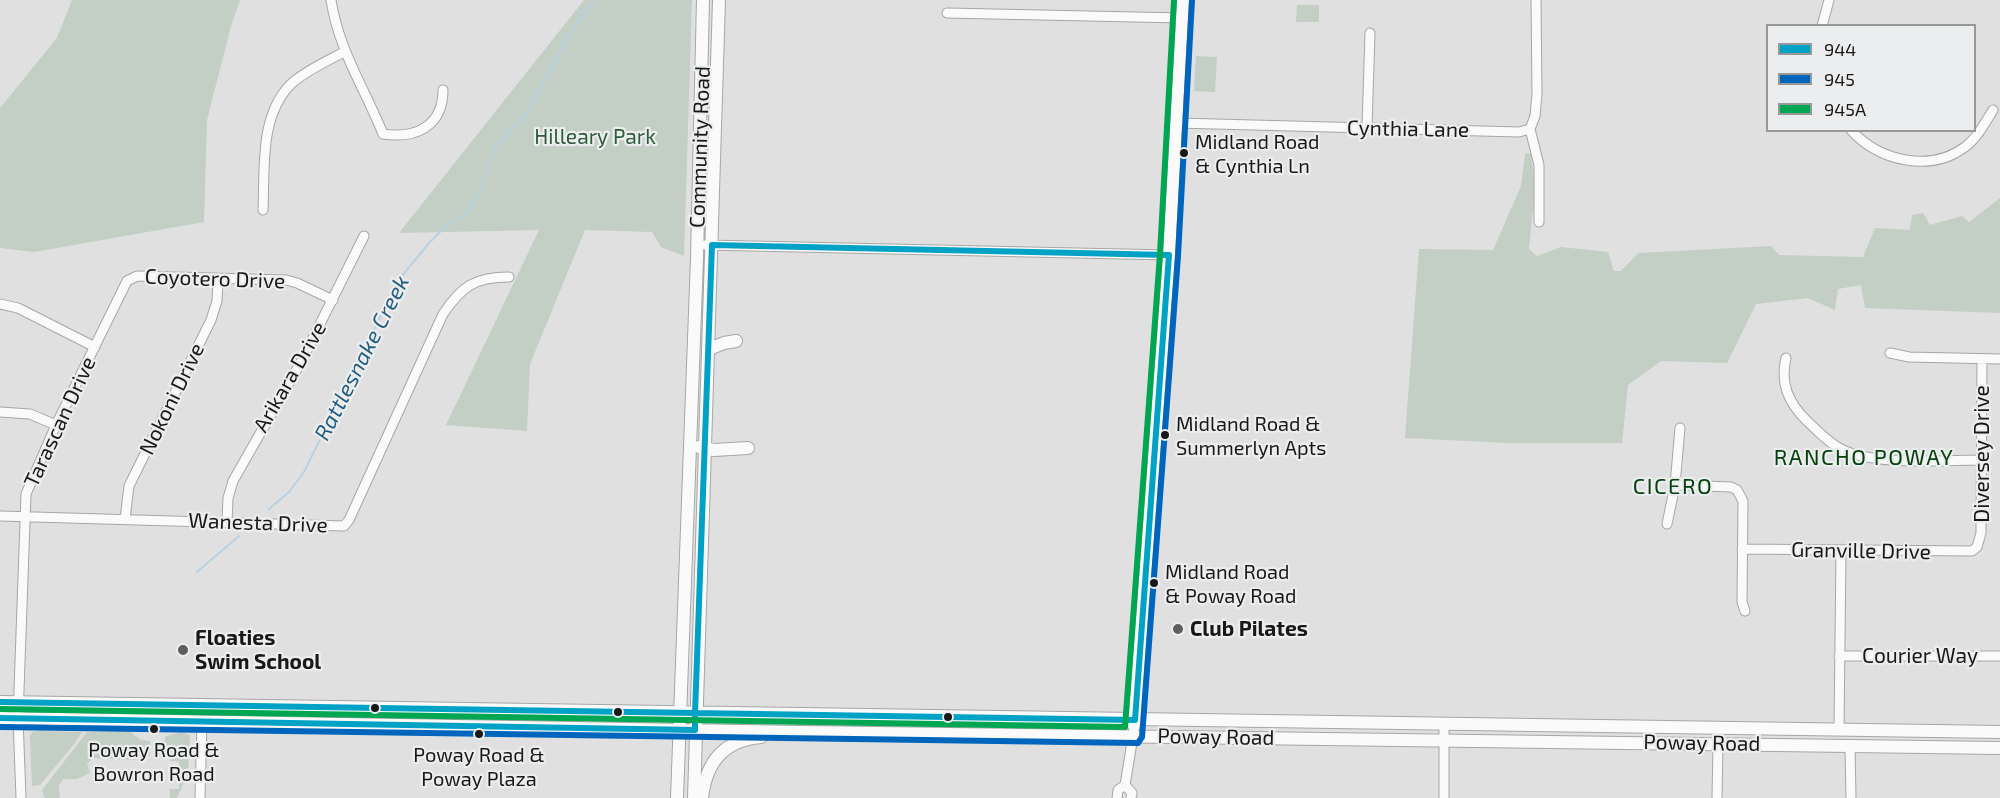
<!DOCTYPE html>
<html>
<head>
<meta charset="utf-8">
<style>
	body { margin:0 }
	#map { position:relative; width:2000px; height:798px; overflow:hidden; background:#e0e0e0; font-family:"Exo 2",sans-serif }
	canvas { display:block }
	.legend { position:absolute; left:1766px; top:24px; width:210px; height:108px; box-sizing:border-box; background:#ecedee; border:2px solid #979898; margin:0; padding:8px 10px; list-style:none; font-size:18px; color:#181818 }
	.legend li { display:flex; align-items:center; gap:12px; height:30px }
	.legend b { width:30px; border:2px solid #979898 }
</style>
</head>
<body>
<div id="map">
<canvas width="2000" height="798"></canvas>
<ul class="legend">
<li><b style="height:8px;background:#01a2c5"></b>944</li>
<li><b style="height:8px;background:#0065bd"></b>945</li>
<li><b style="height:8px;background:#00a651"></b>945A</li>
</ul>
</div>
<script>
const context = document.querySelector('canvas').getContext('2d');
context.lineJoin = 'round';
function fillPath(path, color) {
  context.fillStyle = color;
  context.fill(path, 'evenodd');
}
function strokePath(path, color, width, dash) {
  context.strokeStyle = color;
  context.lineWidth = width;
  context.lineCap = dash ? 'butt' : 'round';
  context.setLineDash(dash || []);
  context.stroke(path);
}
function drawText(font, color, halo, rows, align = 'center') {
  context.font = font + ' "Exo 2",sans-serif';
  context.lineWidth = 4.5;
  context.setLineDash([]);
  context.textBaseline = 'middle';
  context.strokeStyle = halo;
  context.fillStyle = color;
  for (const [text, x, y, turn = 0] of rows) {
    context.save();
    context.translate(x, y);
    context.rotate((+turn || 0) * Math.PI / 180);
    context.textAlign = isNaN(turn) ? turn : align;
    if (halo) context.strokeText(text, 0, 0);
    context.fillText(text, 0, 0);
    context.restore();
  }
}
const green = new Path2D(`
	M72,0H240L231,26L207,120L204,222L34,252L0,248V108L57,38Z
	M584,0H692L684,256L661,247L652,232L585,230L530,364L527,431L446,425L539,230L399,233Z
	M1297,5H1319V22H1296Z
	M1196,56L1217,57L1215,92L1194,91Z
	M1531,153L1535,189L1529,249L1537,256L1561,247L1608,252L1614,271H1621L1638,253L1771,246L1779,255L1863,257L1875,228L1910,230L1912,215L1923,213L1930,225L1962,216L1969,222L2000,198V313L1865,308L1861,285L1838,289L1835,310L1808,298L1756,304L1727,363L1661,361L1628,385L1622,443H1507L1405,438L1419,249L1493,250L1521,186L1525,154Z
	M39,731L82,732L75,743L40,785L32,786L30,736L32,732Z
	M129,731L141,740L150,741V756H139L138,760L93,758L87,764L90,773L77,779H63L59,785L60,798H45L42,790L87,732Z
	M180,732L190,735L188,773L177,798H170V789H179V761H170L169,756H157L158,741H165V737Z`);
const stream = new Path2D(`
	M269,509L289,492L304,472L398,281L429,243L444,228L468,212L480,191L496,146L526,115L567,39L594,0
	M197,572L239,536`);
const minor = new Path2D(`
	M331,0C339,51 364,87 383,134C416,139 443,126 443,90
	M1536,0L1537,94L1535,116L1530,129L1539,165V222
	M947,13L1182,18
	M1822,26L1829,0
	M1177,123L1519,132L1530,129
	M1367,127L1370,33
	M1851,130C1879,161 1930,173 1965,147C1977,138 1985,123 1993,110
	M263,210C265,168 259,115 292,83C307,70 327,61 344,52
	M705,245L1169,255
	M0,304L18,308L95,347
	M1890,353L1909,357L2000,359
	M1786,358C1780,383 1788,402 1806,420C1817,430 1827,442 1841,449C1874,466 1944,460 1982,460
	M0,412L30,414L56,425
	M1675,485L1731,487L1737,490L1743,501L1742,602L1745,611
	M0,516L344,526L349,520L443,314C462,286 475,277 509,277
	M125,519L129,486L211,320L217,301L218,279
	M227,522L228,498L233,481L302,360L364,236
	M1667,524L1675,485L1680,428
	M1742,549L1972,551L1977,547L1981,533L1982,359
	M1839,656H2000
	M1444,724V798
	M1839,730L1841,551
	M1850,746L1851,798
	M1125,785L1132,793L1131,798
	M21,798L18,718L26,494L56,425L127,281L137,276L286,280L297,283L333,300
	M200,798L202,722
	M1117,798L1118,790L1125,785L1133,736
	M1717,798L1718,744`);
const major = new Path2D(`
	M709,349L724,343L736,341
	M699,447L714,450L748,448
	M0,702L2000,732
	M0,718L799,732L2000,748
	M1134,726L1169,255L1183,0
	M677,798L697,258L703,0
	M694,798L719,0
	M702,798C706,762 724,740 761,737`);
const bus1 = new Path2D(`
	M712,245L1169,255L1135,720L695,713Z
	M0,702L695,713
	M0,718L695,730V713`);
const bus2 = new Path2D(`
	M0,727L1138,743L1142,737L1178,256L1192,0`);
const bus3 = new Path2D(`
	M0,709L1125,727L1160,254L1174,0`);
const markers = [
	[1184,153,5,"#181818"],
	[1165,435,5,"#181818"],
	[1154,583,5,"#181818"],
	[1178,629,6,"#5e5e5e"],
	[183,650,6,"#5e5e5e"],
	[375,708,5,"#181818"],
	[618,712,5,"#181818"],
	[948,717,5,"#181818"],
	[154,729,5,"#181818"],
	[479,734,5,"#181818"]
];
const busNames = [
	["Midland Road",1195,142],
	["& Cynthia Ln",1195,166],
	["Midland Road &",1176,424],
	["Summerlyn Apts",1176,448],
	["Midland Road",1165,572],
	["& Poway Road",1165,596],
	["Poway Road &",154,750,"center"],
	["Bowron Road",154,774,"center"],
	["Poway Road &",479,755,"center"],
	["Poway Plaza",479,779,"center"]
];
const streetNames = [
	["Cynthia Lane",1408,129,1],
	["Community Road",700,147,-88],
	["Coyotero Drive",215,279,2],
	["Arikara Drive",290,377,-60],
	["Nokoni Drive",172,399,-64],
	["Tarascan Drive",60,422,-65],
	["Diversey Drive",1982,454,-90],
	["Wanesta Drive",258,523,2],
	["Granville Drive",1861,551,1],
	["Courier Way",1920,656],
	["Poway Road",1216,737,1],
	["Poway Road",1702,743,1]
];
const parkNames = [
	["Hilleary Park",595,137]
];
const poiNames = [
	["Club Pilates",1190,629],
	["Floaties",195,638],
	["Swim School",195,662]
];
const waterNames = [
	["Rattlesnake Creek",362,358,-63]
];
const neighbourhoodNames = [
	["RANCHO POWAY",1864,458],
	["CICERO",1673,487]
];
fillPath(green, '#c3cec4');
strokePath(stream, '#b9d1e1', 2);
strokePath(minor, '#a6a6a6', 11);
strokePath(major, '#a6a6a6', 14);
strokePath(minor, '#fafafa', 9);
strokePath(major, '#fafafa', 12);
strokePath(bus1, '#01a2c5', 6);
strokePath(bus2, '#0065bd', 6);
strokePath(bus3, '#00a651', 6);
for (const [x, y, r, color] of markers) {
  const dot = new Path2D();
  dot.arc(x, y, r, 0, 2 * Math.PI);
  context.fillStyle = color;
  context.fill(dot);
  strokePath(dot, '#ecedee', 2);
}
drawText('20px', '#181818', '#ecedee', busNames, 'left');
drawText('21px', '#181818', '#ecedee', streetNames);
drawText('21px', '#2e5c36', '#ecedee', parkNames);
drawText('bold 21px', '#181818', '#ecedee', poiNames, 'left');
drawText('italic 22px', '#245e7f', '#ecedee', waterNames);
context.letterSpacing = '1.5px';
drawText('22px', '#06410c', '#ecedee', neighbourhoodNames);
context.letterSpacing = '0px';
</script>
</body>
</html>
